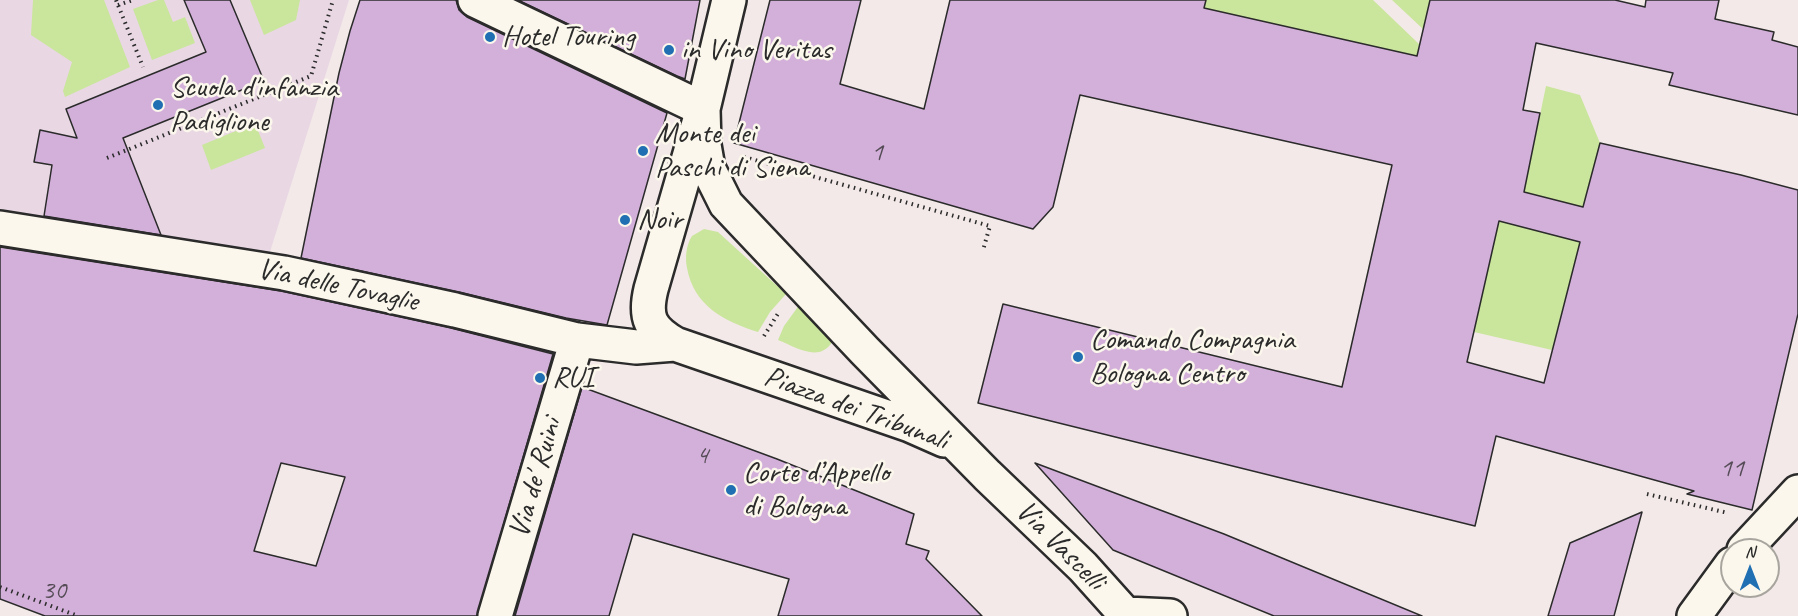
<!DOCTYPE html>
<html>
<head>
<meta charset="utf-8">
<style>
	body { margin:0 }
	#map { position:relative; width:1798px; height:616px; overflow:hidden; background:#f3e9e8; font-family:Caveat,sans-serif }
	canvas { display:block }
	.north { position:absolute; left:1720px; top:538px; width:60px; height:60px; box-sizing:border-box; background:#fbf7ec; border:2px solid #a8a59f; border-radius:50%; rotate:0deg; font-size:16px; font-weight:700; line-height:24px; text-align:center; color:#2b2b2b }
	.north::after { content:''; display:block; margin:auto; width:21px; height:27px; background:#1f6fb2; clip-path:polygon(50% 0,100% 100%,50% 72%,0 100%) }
</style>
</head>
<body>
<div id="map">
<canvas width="1798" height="616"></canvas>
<div class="north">N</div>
</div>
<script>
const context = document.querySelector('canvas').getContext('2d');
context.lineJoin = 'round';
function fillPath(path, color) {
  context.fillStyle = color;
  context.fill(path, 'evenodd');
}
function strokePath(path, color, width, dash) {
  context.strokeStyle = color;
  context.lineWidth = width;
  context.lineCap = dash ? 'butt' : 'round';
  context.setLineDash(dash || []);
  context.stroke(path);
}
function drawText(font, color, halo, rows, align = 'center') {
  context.font = font + ' Caveat,sans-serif';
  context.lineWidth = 5;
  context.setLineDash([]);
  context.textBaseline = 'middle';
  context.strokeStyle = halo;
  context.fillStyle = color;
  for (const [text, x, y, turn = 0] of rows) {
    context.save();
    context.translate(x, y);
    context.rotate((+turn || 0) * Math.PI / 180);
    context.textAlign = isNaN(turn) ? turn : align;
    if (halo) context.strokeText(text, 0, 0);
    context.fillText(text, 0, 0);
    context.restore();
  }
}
const built = new Path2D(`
	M0,0H349L269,255L0,209Z`);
const green = new Path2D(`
	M33,0H104L130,67L65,97L63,91L72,62L31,35Z
	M158,0H164L173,22L185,17L195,43L152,60L133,9Z
	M250,0H300L296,20L264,35Z
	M1206,0H1373L1419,44L1417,56L1204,8Z
	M1392,0H1430L1423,29Z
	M1546,86L1580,95L1600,143L1583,207L1524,192Z
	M255,123L265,148L211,170L202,145Z
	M1499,221L1580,242L1552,350L1474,332Z
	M704,229L718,232L786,294L770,312L758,332C724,321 694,306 687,268C685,258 686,245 692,236Z
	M800,304L832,335V342C819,363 796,347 778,340L784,326Z`);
const building = new Path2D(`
	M184,0H230L264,81L123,138L161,235L44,216L52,165L34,162L40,130L77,138L66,109L206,52Z
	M360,0H456L459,10L467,17L667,113L607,325L566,318L459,292L301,258L339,73L350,31Z
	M518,0H700L685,79L677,76Z
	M770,0H861L840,84L924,109L950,0H1206L1204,8L1417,56L1430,0H1615L1645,7L1646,0H1719L1715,19L1774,32L1772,40L1798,47V115L1669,85L1673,73L1536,43L1523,110L1540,113L1524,192L1583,207L1600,143L1741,175L1798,190V314L1752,510L1687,494L1694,491L1496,436L1475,526L978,403L1003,304L1342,387L1392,165L1080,95L1053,207L1033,229L734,143ZM1499,221L1580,242L1544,383L1467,362Z
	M0,247L281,291L451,328L553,354L477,616H45L0,599ZM281,463L345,477L316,566L254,551Z
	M582,387L777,459L914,514L906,544L929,551L926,559L982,616H778L789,579L633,534L609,616H515Z
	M1035,463L1224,534L1422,616H1274L1113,550Z
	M1642,512L1614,616H1548L1570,543Z`);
const path = new Path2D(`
	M116,0L143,67
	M118,5L133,0
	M744,157L990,226L983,250
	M107,158L311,76L333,0
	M764,336L779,312
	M1647,494L1728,513
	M0,587L78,616`);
const minor = new Path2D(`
	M475,0L703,109
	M729,0L703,109L651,289C644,318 650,329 675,344L910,425L944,440
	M703,109L704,145L708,168L726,204L865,351L987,475L1083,567L1127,616
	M0,228L284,273L455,310L577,340L636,347L675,344
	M1744,550L1798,492
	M1126,614L1170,616
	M495,616L577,340
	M1694,616L1732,564`);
const markers = [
	[490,37,6,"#1f6fb2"],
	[669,50,6,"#1f6fb2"],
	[158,105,6,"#1f6fb2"],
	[643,151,6,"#1f6fb2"],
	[625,220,6,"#1f6fb2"],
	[1078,357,6,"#1f6fb2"],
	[540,378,6,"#1f6fb2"],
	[731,490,6,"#1f6fb2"]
];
const numberNames = [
	["1",877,153],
	["4",702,456],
	["11",1732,469],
	["30",54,591]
];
const poiNames = [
	["Hotel Touring",502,37],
	["in Vino Veritas",681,50],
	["Scuola d'infanzia",170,88],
	["Padiglione",170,122],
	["Monte dei",655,134],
	["Paschi di Siena",655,168],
	["Noir",637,220],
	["Comando Compagnia",1090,340],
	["Bologna Centro",1090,374],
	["RUI",552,378],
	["Corte d’Appello",743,473],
	["di Bologna",743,507]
];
const streetNames = [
	["Via delle Tovaglie",338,286,12],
	["Piazza dei Tribunali",856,409,20],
	["Via de' Ruini",536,478,-74],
	["Via Vascelli",1060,546,45]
];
fillPath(built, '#e9d8e4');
fillPath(green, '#cae59c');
fillPath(building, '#d3b0da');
strokePath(building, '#2b2b2b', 1.5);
strokePath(minor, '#2b2b2b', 38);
strokePath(path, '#2b2b2b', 4, [1.5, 4.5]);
strokePath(minor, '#fbf7ec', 33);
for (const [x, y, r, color] of markers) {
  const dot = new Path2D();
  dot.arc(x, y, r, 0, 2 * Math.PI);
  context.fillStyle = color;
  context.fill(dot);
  strokePath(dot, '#fbf7ec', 2);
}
drawText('27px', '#554c57', null, numberNames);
drawText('30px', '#2b2b2b', '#fbf7ec', poiNames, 'left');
drawText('30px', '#2b2b2b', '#fbf7ec', streetNames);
</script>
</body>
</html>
